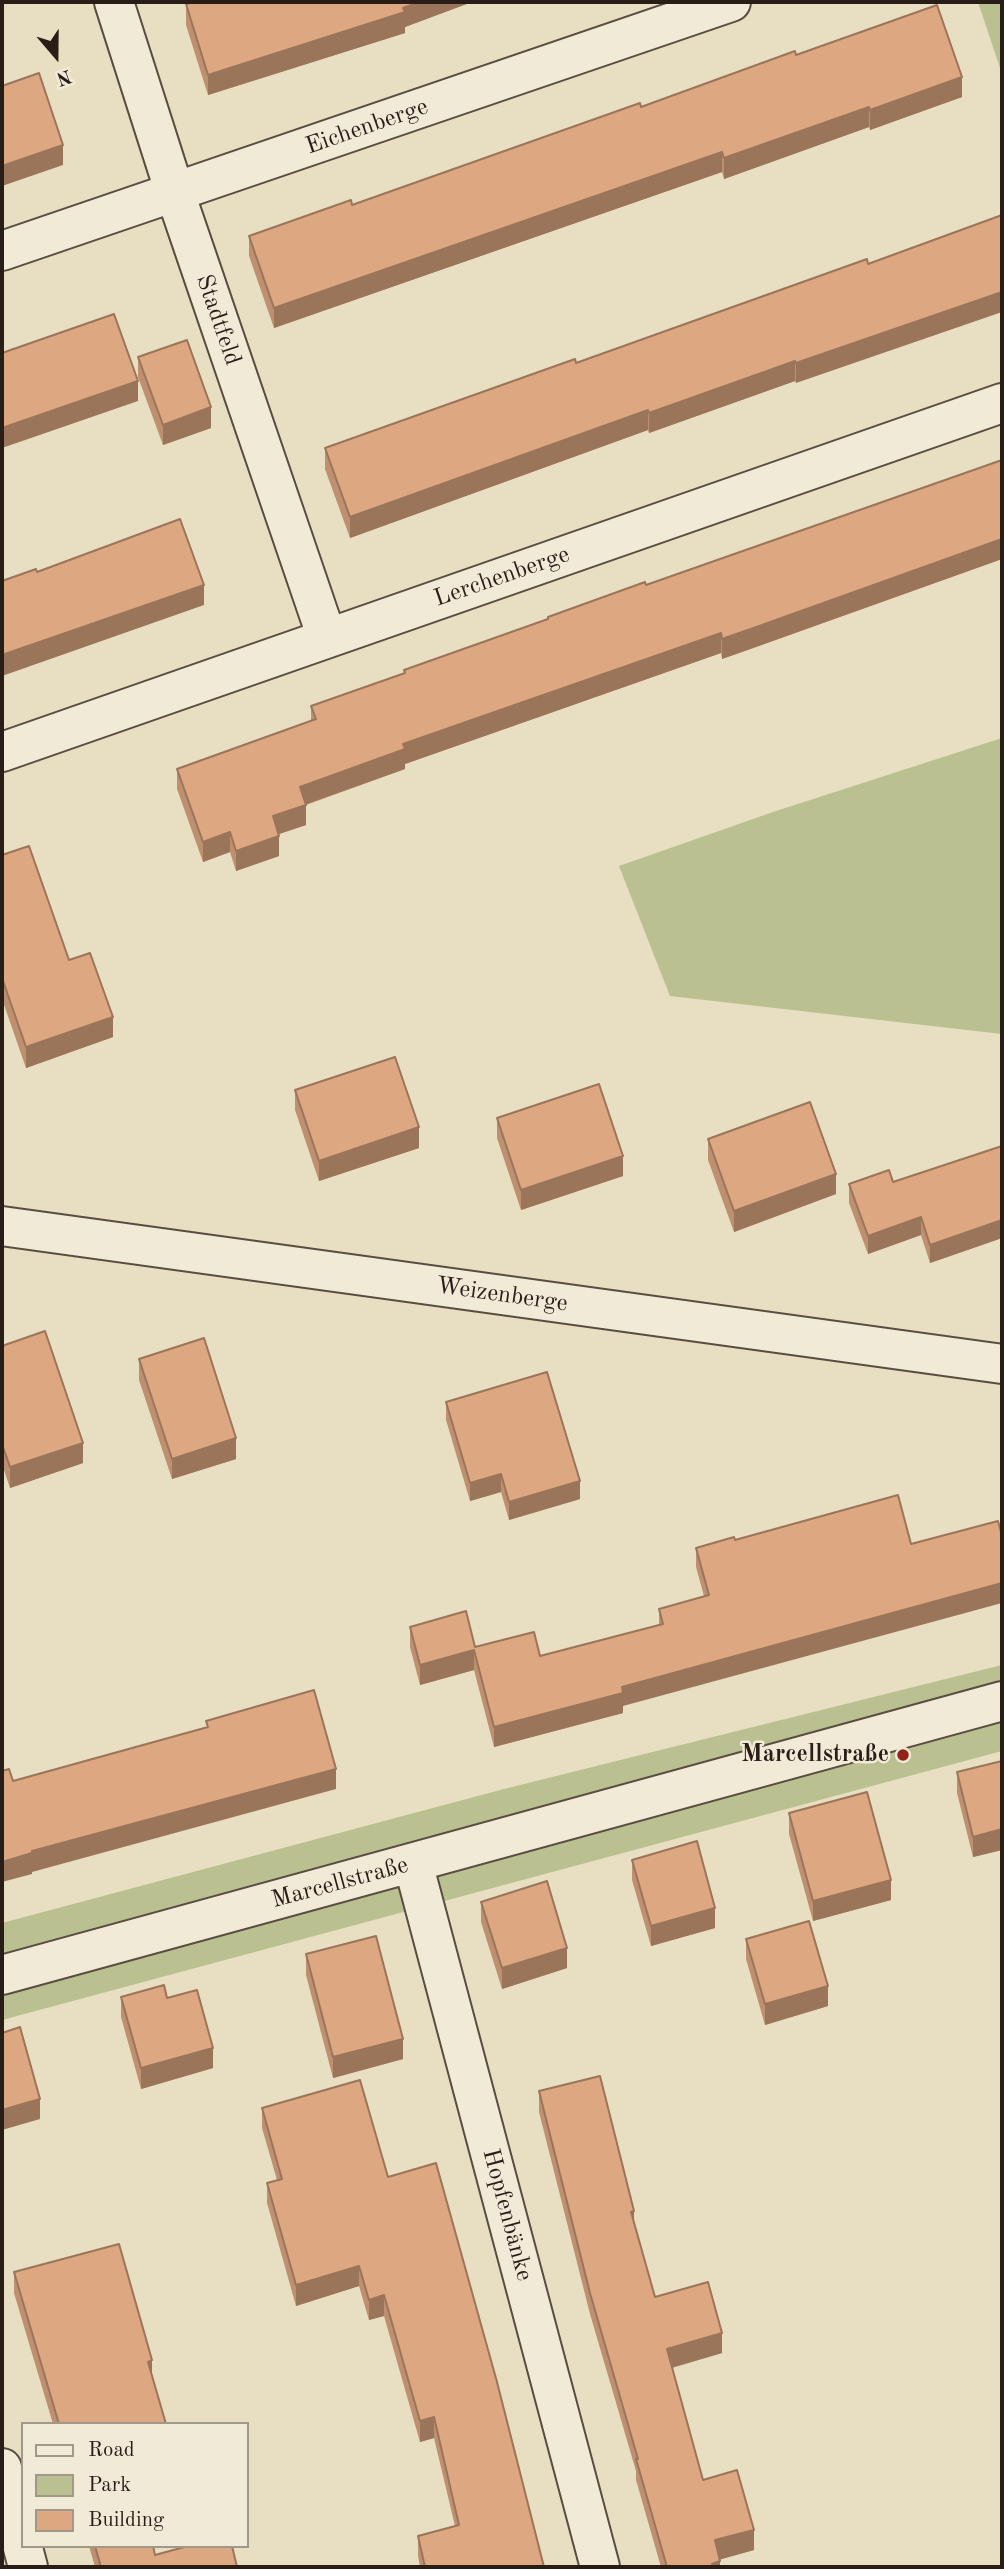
<!DOCTYPE html>
<html>
<head>
<meta charset="utf-8">
<style>
	body { margin:0 }
	#map { position:relative; width:1004px; height:2569px; overflow:hidden; background:#e8dec1; font-family:"Old Standard TT",serif }
	canvas { display:block }
	.frame { position:absolute; inset:0; border:4px solid #291d18; pointer-events:none }
	.legend { position:absolute; left:21px; top:2422px; width:228px; height:126px; box-sizing:border-box; background:#f0ead7; border:2px solid #a0988b; margin:0; padding:9px 12px; list-style:none; font-size:21px; color:#291d18 }
	.legend li { display:flex; align-items:center; gap:14px; height:35px }
	.legend b { width:35px; border:2px solid #a0988b }
	.north { position:absolute; left:21px; top:21px; width:70px; height:70px; -webkit-text-stroke:5px #f0ead7; paint-order:stroke; rotate:160deg; font-size:19px; font-weight:700; line-height:28px; text-align:center; color:#291d18 }
	.north::after { content:''; display:block; margin:auto; width:24px; height:32px; background:#291d18; clip-path:polygon(50% 0,100% 100%,50% 72%,0 100%) }
</style>
</head>
<body>
<div id="map">
<canvas width="1004" height="2569"></canvas>
<div class="frame"></div>
<ul class="legend">
<li><b style="height:9px;background:#f0ead7"></b>Road</li>
<li><b style="height:19px;background:#bac090"></b>Park</li>
<li><b style="height:19px;background:#dda781"></b>Building</li>
</ul>
<div class="north">N</div>
</div>
<script>
const context = document.querySelector('canvas').getContext('2d');
context.lineJoin = 'round';
function fillPath(path, color) {
  context.fillStyle = color;
  context.fill(path, 'evenodd');
}
function strokePath(path, color, width, dash) {
  context.strokeStyle = color;
  context.lineWidth = width;
  context.lineCap = dash ? 'butt' : 'round';
  context.setLineDash(dash || []);
  context.stroke(path);
}
function drawText(font, color, halo, rows, align = 'center') {
  context.font = font + ' "Old Standard TT",serif';
  context.lineWidth = 5;
  context.setLineDash([]);
  context.textBaseline = 'middle';
  context.strokeStyle = halo;
  context.fillStyle = color;
  for (const [text, x, y, turn = 0] of rows) {
    context.save();
    context.translate(x, y);
    context.rotate((+turn || 0) * Math.PI / 180);
    context.textAlign = isNaN(turn) ? turn : align;
    if (halo) context.strokeText(text, 0, 0);
    context.fillText(text, 0, 0);
    context.restore();
  }
}
const green = new Path2D(`
	M978,2H1002V74Z
	M1002,738V1034L670,996L619,866L773,812Z
	M1002,1665V1751L2,2020V1923L504,1789Z`);
const minor = new Path2D(`
	M114,2L175,193L327,638
	M2,251L731,2
	M2,752L1002,403
	M2,1226L1002,1364
	M413,1863L600,2567
	M2,1975L1002,1701
	M2,2468L28,2567`);
const wall = new Path2D(`
	M472,2L405,27V33L208,95L186,25V4Z
	M796,55L962,97L870,130L869,127L724,179L722,172L274,328L249,256V236L352,205Z
	M867,259L796,383L795,381L649,433L648,430L350,538L325,469V448L576,363Z
	M138,357L211,428L163,445L138,377Z
	M1002,460V559L748,650L722,659L721,653L405,764V769L306,805V825L279,834V856L236,871L230,852L203,862L177,789V769L311,721V706L404,673V670L548,619V617L646,585Z
	M2,855L69,960L113,1037L26,1068L2,999Z
	M295,1090L419,1148L319,1181L295,1110Z
	M497,1118L623,1176L521,1210L497,1138Z
	M708,1139L836,1194L734,1232L708,1160Z
	M1002,1146V1238L930,1263L921,1235L868,1254L849,1203V1184L893,1182Z
	M2,1346L83,1463L10,1488L2,1464Z
	M139,1359L236,1459L172,1479L139,1380Z
	M446,1402L580,1499L509,1520L501,1492L470,1501L446,1420Z
	M898,1495L623,1706V1713L494,1747L474,1670L420,1685L410,1647V1627L475,1647L540,1656L659,1625V1609L704,1596L696,1567V1548L735,1540Z
	M1002,1761V1850L973,1857L957,1793V1772Z
	M789,1813L891,1900L813,1921L789,1834Z
	M632,1860L715,1928L651,1946L632,1880Z
	M481,1902L567,1968L502,1989L481,1922Z
	M746,1939L828,2006L765,2025L746,1959Z
	M306,1954L403,2059L333,2078L306,1975Z
	M121,1997L167,1998L213,2068L141,2089L121,2017Z
	M539,2091L634,2224L655,2297L722,2353L672,2368L703,2480L754,2550L720,2559V2567H661L636,2480V2471L590,2314L539,2112Z
	M262,2108L388,2177L544,2567H420L418,2556V2536L455,2526L434,2438L420,2442L384,2316L369,2320L359,2286L296,2306L267,2203V2183L277,2180L262,2128Z
	M14,2272L152,2377L166,2424H53L14,2293Z
	M89,2546H153L155,2555L237,2567H95Z`);
const shadedWall = new Path2D(`
	M419,2H472L405,27V33L208,95V75Z
	M962,77V97L870,130V110Z
	M869,107V127L724,179V158Z
	M63,145V165L2,186V166Z
	M722,152V172L274,328V308Z
	M1002,292V312L796,383V363Z
	M795,361V381L649,433V413Z
	M138,381V401L2,448V428Z
	M211,407V428L163,445V425Z
	M648,410V430L350,538V517Z
	M1002,539V559L722,659V639Z
	M204,585V605L2,676V655Z
	M721,633V653L405,764V769L301,806L306,805V825L273,836V816L300,787L403,744Z
	M230,832V852L203,862V842Z
	M279,836V856L236,871V851Z
	M113,1017V1037L26,1068V1047Z
	M419,1127V1148L319,1181V1161Z
	M623,1156V1176L521,1210V1190Z
	M836,1174V1194L734,1232V1211Z
	M921,1217V1235L868,1254V1236Z
	M1002,1220V1238L930,1263V1245Z
	M236,1438V1459L172,1479V1459Z
	M83,1443V1463L10,1488V1467Z
	M501,1474V1492L470,1501V1483Z
	M580,1481V1499L509,1520V1502Z
	M1002,1583V1603L623,1706V1713L494,1747V1727L622,1687Z
	M474,1650V1670L420,1685V1665Z
	M336,1769V1789L32,1872V1874L2,1882V1862L32,1851Z
	M1002,1829V1850L973,1857V1837Z
	M891,1880V1900L813,1921V1901Z
	M715,1908V1928L651,1946V1926Z
	M567,1948V1968L502,1989V1968Z
	M828,1986V2006L765,2025V2004Z
	M403,2039V2059L333,2078V2057Z
	M213,2048V2068L141,2089V2068Z
	M40,2099V2119L2,2130V2110Z
	M634,2211V2231L631,2212Z
	M359,2266V2286L296,2306V2285Z
	M384,2295V2316L369,2320V2300Z
	M722,2333V2353L667,2369V2349Z
	M152,2360V2381L148,2362Z
	M434,2417V2438L420,2442V2421Z
	M754,2530V2550L715,2561V2540Z
	M720,2561V2567H712V2564Z`);
const building = new Path2D(`
	M194,2H419L403,8L405,12L208,75L186,4Z
	M937,5L962,77L870,110L869,107L724,158L722,152L274,308L249,236L351,200L352,205L640,103L641,107L795,51L796,55Z
	M39,73L63,145L2,166V86Z
	M1002,215V292L796,363L795,361L649,413L648,410L350,517L325,448L575,359L576,363L867,259L868,264Z
	M114,314L138,381L2,428V353Z
	M187,340L211,407L163,425L138,357Z
	M1002,460V539L748,630L722,639L721,633L403,744L405,749L300,787L306,805L273,816L279,836L236,851L230,832L203,842L177,769L316,719L311,706L405,673L404,670L548,619V617L645,582L646,585Z
	M180,519L204,585L2,655V581L36,569L37,572Z
	M29,846L69,960L90,953L113,1017L26,1047L2,978V855Z
	M395,1057L419,1127L319,1161L295,1090Z
	M599,1084L623,1156L521,1190L497,1118Z
	M810,1102L836,1174L734,1211L708,1139Z
	M1002,1146V1220L930,1245L921,1217L868,1236L849,1184L889,1170L893,1182Z
	M45,1331L83,1443L10,1467L2,1444V1346Z
	M204,1338L236,1438L172,1459L139,1359Z
	M547,1372L580,1481L509,1502L501,1474L470,1483L446,1402Z
	M898,1495L911,1544L998,1521L1002,1536V1583L622,1687L623,1693L494,1727L474,1650L420,1665L410,1627L466,1611L475,1647L534,1632L540,1656L663,1624L659,1609L709,1595L696,1548L734,1537L735,1540Z
	M314,1690L336,1769L32,1851V1853L2,1862V1771L9,1769L13,1781L208,1727L206,1721Z
	M1002,1761V1829L973,1837L957,1772Z
	M867,1792L891,1880L813,1901L789,1813Z
	M697,1841L715,1908L651,1926L632,1860Z
	M547,1881L567,1948L502,1968L481,1902Z
	M809,1921L828,1986L765,2004L746,1939Z
	M376,1936L403,2039L333,2057L306,1954Z
	M164,1985L167,1998L197,1990L213,2048L141,2068L121,1997Z
	M20,2027L40,2099L2,2110V2033Z
	M600,2076L634,2211L631,2212L655,2297L708,2282L722,2333L667,2349L703,2480L737,2470L754,2530L715,2540L720,2561L712,2564L713,2567H667L636,2459H638L590,2293L539,2091Z
	M360,2080L388,2177L436,2163L497,2382L544,2567H425L418,2536L459,2525L434,2417L420,2421L384,2295L369,2300L359,2266L296,2285L267,2183L282,2179L262,2108Z
	M119,2244L152,2360L148,2362L166,2424H59L14,2272Z
	M95,2546H153L155,2555L188,2546H232L237,2567H101Z`);
const markers = [
	[903,1755,7,"#8f2418"]
];
const streetNames = [
	["Eichenberge",367,127,-19],
	["Stadtfeld",218,320,71],
	["Lerchenberge",502,577,-19],
	["Weizenberge",502,1295,8],
	["Marcellstraße",340,1883,-15],
	["Hopfenbänke",507,2215,75]
];
const poiNames = [
	["Marcellstraße",889,1755]
];
fillPath(green, '#bac090');
strokePath(minor, '#594d42', 42);
strokePath(minor, '#f0ead7', 38);
fillPath(wall, '#be906f');
fillPath(shadedWall, '#9b755a');
fillPath(building, '#dda781');
strokePath(building, '#9b755a', 2);
for (const [x, y, r, color] of markers) {
  const dot = new Path2D();
  dot.arc(x, y, r, 0, 2 * Math.PI);
  context.fillStyle = color;
  context.fill(dot);
  strokePath(dot, '#f0ead7', 2.5);
}
drawText('24px', '#291d18', '#f0ead7', streetNames);
drawText('bold 24px', '#291d18', '#f0ead7', poiNames, 'right');
</script>
</body>
</html>
